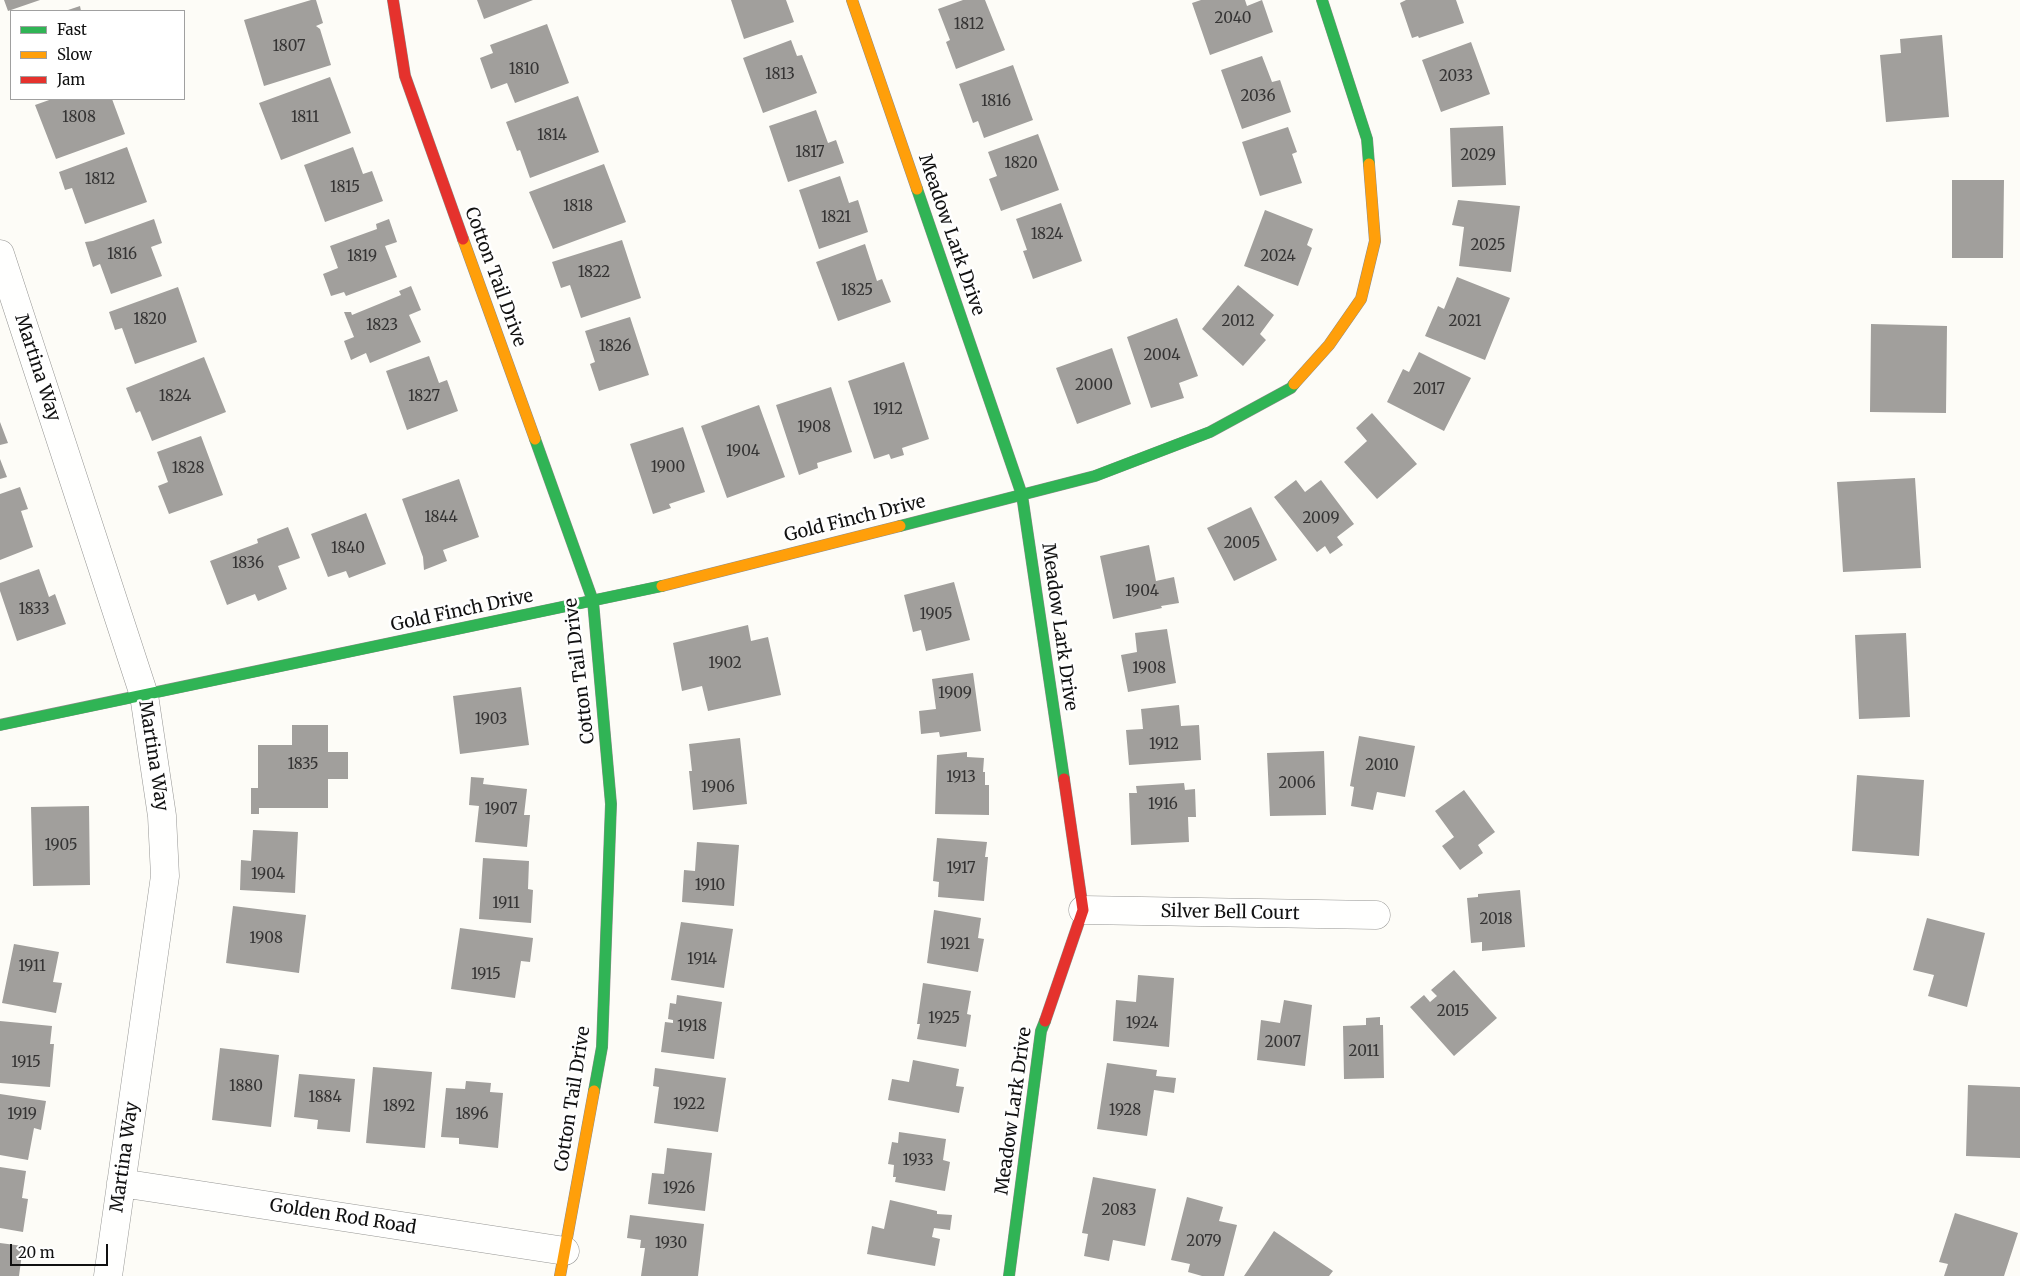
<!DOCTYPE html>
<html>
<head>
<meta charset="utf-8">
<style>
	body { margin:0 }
	#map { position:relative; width:2020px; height:1276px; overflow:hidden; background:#fdfcf7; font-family:Merriweather,serif }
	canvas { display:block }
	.legend { position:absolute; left:10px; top:10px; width:175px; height:90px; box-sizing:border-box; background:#fff; border:1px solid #a0a0a0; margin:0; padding:6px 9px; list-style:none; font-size:15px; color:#111 }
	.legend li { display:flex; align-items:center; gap:10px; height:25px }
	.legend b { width:25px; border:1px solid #a0a0a0 }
	.scale { position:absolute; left:10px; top:1244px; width:98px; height:22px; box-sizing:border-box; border:2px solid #111; border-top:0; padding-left:6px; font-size:15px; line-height:18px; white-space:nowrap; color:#111; -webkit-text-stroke:4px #fff; paint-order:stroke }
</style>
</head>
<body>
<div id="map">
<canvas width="2020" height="1276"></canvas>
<ul class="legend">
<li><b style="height:6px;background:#30b455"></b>Fast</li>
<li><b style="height:6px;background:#ff9f0a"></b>Slow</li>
<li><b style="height:6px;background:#e5322d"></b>Jam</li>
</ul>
<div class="scale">20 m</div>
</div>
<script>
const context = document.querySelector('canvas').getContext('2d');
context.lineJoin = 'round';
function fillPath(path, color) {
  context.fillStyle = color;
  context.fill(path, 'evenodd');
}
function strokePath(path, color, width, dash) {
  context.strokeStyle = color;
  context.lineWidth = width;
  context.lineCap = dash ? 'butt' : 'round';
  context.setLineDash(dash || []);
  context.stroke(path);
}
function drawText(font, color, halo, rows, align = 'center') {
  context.font = font + ' Merriweather,serif';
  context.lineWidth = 5;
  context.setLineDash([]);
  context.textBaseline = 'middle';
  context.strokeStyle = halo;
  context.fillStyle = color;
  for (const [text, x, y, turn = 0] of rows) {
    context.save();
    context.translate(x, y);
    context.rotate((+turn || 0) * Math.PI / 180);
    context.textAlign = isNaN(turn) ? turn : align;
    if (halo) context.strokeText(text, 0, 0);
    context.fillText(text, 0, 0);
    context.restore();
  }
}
const building = new Path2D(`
	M4,0H40L8,11Z
	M311,0H316L323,23L316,26L320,29L331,65L264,86L244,20Z
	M477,0H533L484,19Z
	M731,0H786L794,22L744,39Z
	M963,0H985L1005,50L956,69L946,42L950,40L938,9Z
	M1201,0H1245L1247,6L1262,0L1273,32L1210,55L1192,3Z
	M1406,0H1456L1464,23L1419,38L1418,36L1412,38L1400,3Z
	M80,6L81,11H65Z
	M547,24L569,83L515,103L507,83L491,89L480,58L493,53L490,45Z
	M1942,35L1949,117L1886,122L1880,55L1901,53L1900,39Z
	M791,40L797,56L802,55L817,93L763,113L743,58Z
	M1471,42L1490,94L1441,112L1422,60Z
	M1262,56L1272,82L1280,80L1291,112L1242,129L1221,70Z
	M1013,65L1033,120L984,138L978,121L973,123L959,84Z
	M330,77L351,133L281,160L259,103Z
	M578,96L599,152L530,178L520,150L517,151L506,122Z
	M52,99H112L125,134L56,159L35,105Z
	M816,110L828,143L836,140L844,163L788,182L769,126Z
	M1503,126L1506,185L1452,187L1450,128Z
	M1288,127L1297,152L1292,154L1302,183L1260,196L1242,142Z
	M1038,134L1059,190L1001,211L989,179L997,176L988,152Z
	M127,147L147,202L85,224L72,188L65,190L59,172Z
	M353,147L363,174L372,171L383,201L325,222L304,165Z
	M604,164L626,222L553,249L529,192Z
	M840,176L849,203L858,200L868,232L819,249L799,190Z
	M1952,180H2004L2003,258H1952Z
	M1458,200L1520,206L1511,272L1459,266L1464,227L1452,225Z
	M1061,203L1082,261L1033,279L1023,251L1027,250L1016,219Z
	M1265,210L1313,229L1307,245L1312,248L1298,286L1244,266Z
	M154,219L162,243L151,247L162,276L111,294L100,264L93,267L85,242L93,241Z
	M389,219L397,242L385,246L397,277L346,296L344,292L331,296L323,274L338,268L330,246L377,229L376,224Z
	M622,240L641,298L581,318L570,285L561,288L552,262Z
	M865,244L877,281L882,279L891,302L838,321L816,262Z
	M1457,277L1510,298L1485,360L1425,336L1438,306L1444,309Z
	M1238,285L1274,315L1260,334L1266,340L1243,366L1202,329Z
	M411,286L421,310L409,315L421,342L370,363L366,353L351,360L344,341L354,337L344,312H351L352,315L401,295L399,291Z
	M178,287L197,342L135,364L122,328L115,330L109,312Z
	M630,317L649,375L599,391L590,364L595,362L585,331Z
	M1177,318L1198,376L1179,383L1184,398L1151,408L1127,337Z
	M1871,324L1947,326L1946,413L1870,412Z
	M1112,348L1131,404L1077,424L1056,368Z
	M1419,352L1471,378L1444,431L1387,402L1403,369L1409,372Z
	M429,356L439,383L447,380L458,411L407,430L386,371Z
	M204,357L226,412L152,441L140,411L136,413L126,388Z
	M904,362L929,439L902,448L904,455L891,459L889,454L874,459L848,381Z
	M831,387L852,452L817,463L818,468L799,475L776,405Z
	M759,405L785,477L727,498L701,426Z
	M1372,413L1417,464L1377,499L1344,462L1367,441L1356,428Z
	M0,422L8,443L0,445Z
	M683,427L705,492L669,504L671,508L653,514L630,444Z
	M201,436L223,495L169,514L158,486L168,482L157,452Z
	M0,459L7,477L0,479Z
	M1915,478L1921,568L1843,572L1837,482Z
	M459,479L479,537L443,550L447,561L424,570L423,557L402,499Z
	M1296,480L1305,492L1321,480L1354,524L1337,537L1343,545L1330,554L1325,546L1317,552L1274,497Z
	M20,487L28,509L21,511L33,547L0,560V494Z
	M1251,507L1277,560L1234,581L1207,528Z
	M366,513L386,564L349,578L346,571L328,577L311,534Z
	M288,527L300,558L278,566L287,589L258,601L255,594L227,605L210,561L258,543L257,539Z
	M1149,545L1156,581L1174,577L1179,603L1161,606L1162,608L1113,619L1100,556Z
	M39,569L49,597L55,594L66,624L17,641L0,591V583Z
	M954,582L970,640L926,651L921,630L913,632L904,595Z
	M748,625L751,641L768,637L781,695L708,711L702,686L682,691L673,643Z
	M1167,629L1176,683L1128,692L1121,655L1137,652L1135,633Z
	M1906,633L1910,717L1859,719L1855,635Z
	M973,673L981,731L940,737L939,732L921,734L919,711L936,709L932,679Z
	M521,687L529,745L460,754L453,696Z
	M1179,705L1181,726L1199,725L1201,760L1129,765L1126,730L1143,729L1141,709Z
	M292,725H328V752H348V779H328V808H259V814H251V788H258V745H292Z
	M1359,736L1415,746L1405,797L1377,792L1373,810L1351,806L1354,787L1350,786Z
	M740,738L747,804L693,810L689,771H692L689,744Z
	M1324,751L1326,815L1270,816L1267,753Z
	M967,752V757L984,758L983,772H985V785H989V815L935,814L937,755Z
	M1857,775L1924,780L1919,856L1852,851Z
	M471,777L484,778L483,784L527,789L524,815H530L527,847L475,842L479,806L469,805Z
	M1184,783L1185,790L1195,789L1196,817H1188L1189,842L1131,845L1129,793H1137L1136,786Z
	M1464,790L1495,832L1478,845L1483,853L1460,870L1442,846L1454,837L1435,811Z
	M89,806L90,885L33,886L31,807Z
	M253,830L298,832L295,893L240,890L241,860L251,861Z
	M937,838L987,842L985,857H988L984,901L938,897L939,882L933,881Z
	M697,842L739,845L734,906L682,902L684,870L695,871Z
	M483,858L529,861L528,889L533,890L531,923L479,919Z
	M1520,890L1525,947L1482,951V942L1471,943L1467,898L1478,897V894Z
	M233,906L306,915L299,973L226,963Z
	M934,910L981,918L978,938L984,939L978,972L927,963Z
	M1927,918L1985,933L1967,1007L1928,996L1934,975L1913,970Z
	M681,922L733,929L724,988L671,980Z
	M460,928L533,938L530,962L521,961L515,998L451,989Z
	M14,944L59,952L53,982L62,983L56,1013L2,1003Z
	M1454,970L1497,1018L1454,1056L1410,1007L1424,995L1430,1002L1437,996L1431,990Z
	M1138,975L1174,978L1169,1047L1113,1041L1116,1000L1136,1002Z
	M923,983L971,991L967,1014L971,1015L966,1047L917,1039L920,1024H917Z
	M677,995L722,1002L714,1059L661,1052L665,1022L673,1023V1020L668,1019L670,1003L676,1004Z
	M1284,1000L1312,1005L1305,1066L1257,1060L1261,1020L1280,1023Z
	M1380,1017V1025H1383L1384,1078L1344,1079L1343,1026L1366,1025V1018Z
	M0,1021L52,1026L50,1044H54L50,1087L0,1083Z
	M220,1048L279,1055L271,1127L212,1120Z
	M913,1060L959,1069L956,1086L964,1087L959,1113L888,1100L892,1079L909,1082Z
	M1107,1063L1157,1070L1156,1076L1176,1078L1174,1093L1154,1090L1147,1136L1097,1129Z
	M373,1067L432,1072L425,1148L366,1143Z
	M655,1068L726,1078L718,1132L654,1123L659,1087L653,1086Z
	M299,1074L355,1079L350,1132L317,1129L318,1120L294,1117Z
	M466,1081L491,1083L490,1092L503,1093L498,1148L459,1144V1138L441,1137L446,1088L465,1089Z
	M1968,1085L2020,1087V1158L1966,1156Z
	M0,1094L46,1101L41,1130L34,1128L28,1160L0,1155Z
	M899,1132L946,1139L943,1160L950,1162L945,1191L895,1182L896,1177H893L894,1165L888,1164L892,1142L898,1143Z
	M667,1148L712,1153L705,1211L648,1204L652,1173L664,1174Z
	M0,1167L26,1171L22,1198L28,1199L23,1232L0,1228Z
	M1093,1177L1156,1189L1145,1246L1113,1240L1109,1261L1084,1256L1088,1234L1082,1233Z
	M1187,1197L1223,1207L1219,1221L1237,1225L1224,1276H1202L1188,1272L1190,1264L1171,1260Z
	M890,1200L937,1211V1214L952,1215L950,1230L934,1228L932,1237L940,1239L935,1266L867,1254L872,1226L884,1229Z
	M1955,1213L2018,1233L2004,1276H1944L1948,1264L1939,1262Z
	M630,1215L704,1224L698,1276H641L645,1248H640L641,1240L627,1238Z
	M1274,1231L1333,1271L1329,1276H1244Z
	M0,1243L23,1246L19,1276H0Z`);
const street = new Path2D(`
	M0,254L144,695L162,816L165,876L108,1276
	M1083,910L1376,915
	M121,1183L565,1251`);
const fast = new Path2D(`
	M1322,0L1367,139L1369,164
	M917,189L1022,495L1064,779
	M535,439L593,601L611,804L602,1047L594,1091
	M900,526L1095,476L1210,432L1291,388L1294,384
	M0,725L662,586
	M1009,1276L1041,1031L1045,1021`);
const slow = new Path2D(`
	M852,0L917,189
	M463,239L535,439
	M1294,384L1329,345L1361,299L1375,241L1369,164
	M662,586L900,526
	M560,1276L594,1091`);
const jam = new Path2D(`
	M393,0L405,76L463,239
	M1045,1021L1083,910L1064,779`);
const numberNames = [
	["2040",1233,19],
	["1812",969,25],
	["1807",289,47],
	["1810",524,70],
	["1813",780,75],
	["2033",1456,77],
	["2036",1258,97],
	["1816",996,102],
	["1808",79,118],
	["1811",305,118],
	["1814",552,136],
	["1817",810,153],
	["2029",1478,156],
	["1820",1021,164],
	["1812",100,180],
	["1815",345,188],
	["1818",578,207],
	["1821",836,218],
	["1824",1047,235],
	["2025",1488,246],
	["1816",122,255],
	["1819",362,257],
	["2024",1278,257],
	["1822",594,273],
	["1825",857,291],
	["1820",150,320],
	["2012",1238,322],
	["2021",1465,322],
	["1823",382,326],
	["1826",615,347],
	["2004",1162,356],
	["2000",1094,386],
	["2017",1429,390],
	["1824",175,397],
	["1827",424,397],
	["1912",888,410],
	["1908",814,428],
	["1904",743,452],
	["1900",668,468],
	["1828",188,469],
	["1844",441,518],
	["2009",1321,519],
	["2005",1242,544],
	["1840",348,549],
	["1836",248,564],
	["1904",1142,592],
	["1833",34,610],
	["1905",936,615],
	["1902",725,664],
	["1908",1149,669],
	["1909",955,694],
	["1903",491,720],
	["1912",1164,745],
	["1835",303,765],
	["2010",1382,766],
	["1913",961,778],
	["2006",1297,784],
	["1906",718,788],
	["1916",1163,805],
	["1907",501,810],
	["1905",61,846],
	["1917",961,869],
	["1904",268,875],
	["1910",710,886],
	["1911",506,904],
	["2018",1496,920],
	["1908",266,939],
	["1921",955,945],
	["1914",702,960],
	["1911",32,967],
	["1915",486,975],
	["2015",1453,1012],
	["1925",944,1019],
	["1924",1142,1024],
	["1918",692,1027],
	["2007",1283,1043],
	["2011",1364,1052],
	["1915",26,1063],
	["1880",246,1087],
	["1884",325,1098],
	["1922",689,1105],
	["1892",399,1107],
	["1928",1125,1111],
	["1919",22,1115],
	["1896",472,1115],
	["1933",918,1161],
	["1926",679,1189],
	["2083",1119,1211],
	["2079",1204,1242],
	["1930",671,1244]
];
const streetNames = [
	["Meadow Lark Drive",951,235,71],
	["Cotton Tail Drive",495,277,70],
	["Martina Way",37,368,72],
	["Gold Finch Drive",855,519,-14],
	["Gold Finch Drive",462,611,-12],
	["Meadow Lark Drive",1059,627,82],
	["Cotton Tail Drive",580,671,-97],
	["Martina Way",153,756,81],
	["Silver Bell Court",1230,913,1],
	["Cotton Tail Drive",573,1099,-81],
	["Meadow Lark Drive",1014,1111,-82],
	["Martina Way",125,1157,-82],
	["Golden Rod Road",343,1217,9]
];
fillPath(building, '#a19f9c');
strokePath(street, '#979795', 29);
strokePath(fast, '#8e8d8b', 12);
strokePath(slow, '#8e8d8b', 12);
strokePath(jam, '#8e8d8b', 12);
strokePath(street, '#fffffe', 28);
strokePath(fast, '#30b455', 11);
strokePath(slow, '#ff9f0a', 11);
strokePath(jam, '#e5322d', 11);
drawText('15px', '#353434', null, numberNames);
drawText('18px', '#111', '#fff', streetNames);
</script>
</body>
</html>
